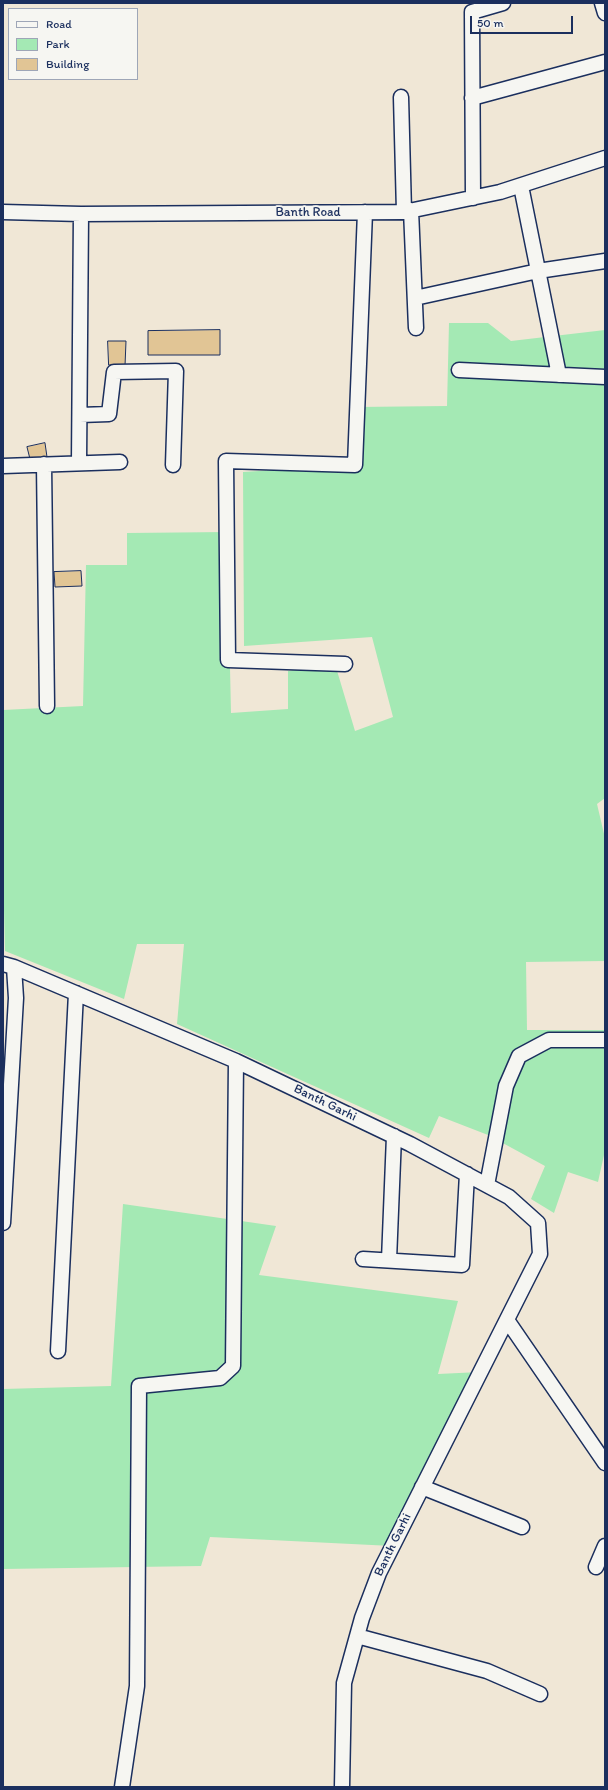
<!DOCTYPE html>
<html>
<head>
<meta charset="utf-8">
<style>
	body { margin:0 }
	#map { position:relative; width:608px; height:1790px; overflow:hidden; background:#f0e7d6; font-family:Itim,sans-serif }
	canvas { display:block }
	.frame { position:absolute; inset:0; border:4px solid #1b2f5e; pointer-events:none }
	.legend { position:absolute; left:8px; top:8px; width:130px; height:72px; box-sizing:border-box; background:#f6f6f2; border:1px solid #9ea6b7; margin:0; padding:5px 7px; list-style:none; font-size:12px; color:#1b2f5e }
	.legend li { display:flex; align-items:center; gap:8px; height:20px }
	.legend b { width:20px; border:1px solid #9ea6b7 }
	.scale { position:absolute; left:470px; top:16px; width:103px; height:18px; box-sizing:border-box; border:2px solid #1b2f5e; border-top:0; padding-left:5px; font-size:12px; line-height:14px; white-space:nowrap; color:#1b2f5e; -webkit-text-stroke:3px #f6f6f2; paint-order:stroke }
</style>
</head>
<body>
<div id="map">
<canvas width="608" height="1790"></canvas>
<div class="frame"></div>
<ul class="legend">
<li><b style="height:5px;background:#f6f6f2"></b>Road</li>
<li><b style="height:11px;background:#a4e9b4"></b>Park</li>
<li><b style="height:11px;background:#e1c595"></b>Building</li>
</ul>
<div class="scale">50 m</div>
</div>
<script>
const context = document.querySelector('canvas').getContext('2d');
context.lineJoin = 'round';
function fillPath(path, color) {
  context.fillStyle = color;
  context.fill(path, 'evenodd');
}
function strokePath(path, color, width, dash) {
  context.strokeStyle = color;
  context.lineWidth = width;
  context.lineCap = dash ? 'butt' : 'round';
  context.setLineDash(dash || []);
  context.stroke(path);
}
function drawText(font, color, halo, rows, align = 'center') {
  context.font = font + ' Itim,sans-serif';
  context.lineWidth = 3.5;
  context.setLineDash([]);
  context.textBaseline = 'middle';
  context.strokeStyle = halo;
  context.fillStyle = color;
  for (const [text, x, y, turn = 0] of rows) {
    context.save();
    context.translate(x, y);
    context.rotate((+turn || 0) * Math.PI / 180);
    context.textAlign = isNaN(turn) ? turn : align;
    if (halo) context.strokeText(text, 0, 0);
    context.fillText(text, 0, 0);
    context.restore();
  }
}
const green = new Path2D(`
	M449,323H488L511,341L605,330V798L597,804L605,838V961L526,962L527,1030H605V1155H604L598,1182L568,1172L554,1213L531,1199L545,1166L488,1135L439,1116L429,1138L177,1024L184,944H137L124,999L5,951L3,869V710L83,706L86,565H127V533L227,532L231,713L288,709V671L335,664L355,731L393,717L372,637L244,646L243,472L355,465L357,407L447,406Z
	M123,1204L276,1226L259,1275L458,1301L438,1374L480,1372L392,1546L210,1537L201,1566L3,1569V1389L111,1386Z`);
const building = new Path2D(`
	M220,330V355H148V331Z
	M108,341H126L125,366L109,365Z
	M45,443L47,457L30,459L27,447Z
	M81,571L82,586L55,587L54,572Z`);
const minor = new Path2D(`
	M602,3L605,13
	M401,97L404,212
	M472,98L605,62
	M521,186L559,375
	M473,198L472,12L503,3
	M411,210L416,328
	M3,212L81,214L404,212L500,192L605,158
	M415,298L538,271L605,261
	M459,370L605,377
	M80,415L109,414L114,372L176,371L173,465
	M79,462L81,214
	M44,464L47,706
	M3,466L120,462
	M345,664L228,660L226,461L355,465L365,212
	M3,964L14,967L236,1061L410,1144L509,1197L538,1223L540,1254L379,1573L362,1618L344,1683L342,1787
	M487,1185L506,1086L519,1056L549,1040H605
	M3,1223L16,998L14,967
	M363,1259L462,1265L467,1174
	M389,1260L394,1136
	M507,1320L605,1463
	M58,1351L76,993
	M422,1487L522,1527
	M596,1567L605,1546
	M357,1636L487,1671L540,1694
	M122,1787L137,1686L139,1386L220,1378L233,1366L236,1061`);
const streetNames = [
	["Banth Road",308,213],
	["Banth Garhi",325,1103,26],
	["Banth Garhi",393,1545,-64]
];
fillPath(green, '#a4e9b4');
fillPath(building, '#e1c595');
strokePath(building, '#1b2f5e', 1);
strokePath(minor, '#1b2f5e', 17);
strokePath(minor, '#f6f6f2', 14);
drawText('13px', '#1b2f5e', '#f6f6f2', streetNames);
</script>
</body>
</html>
